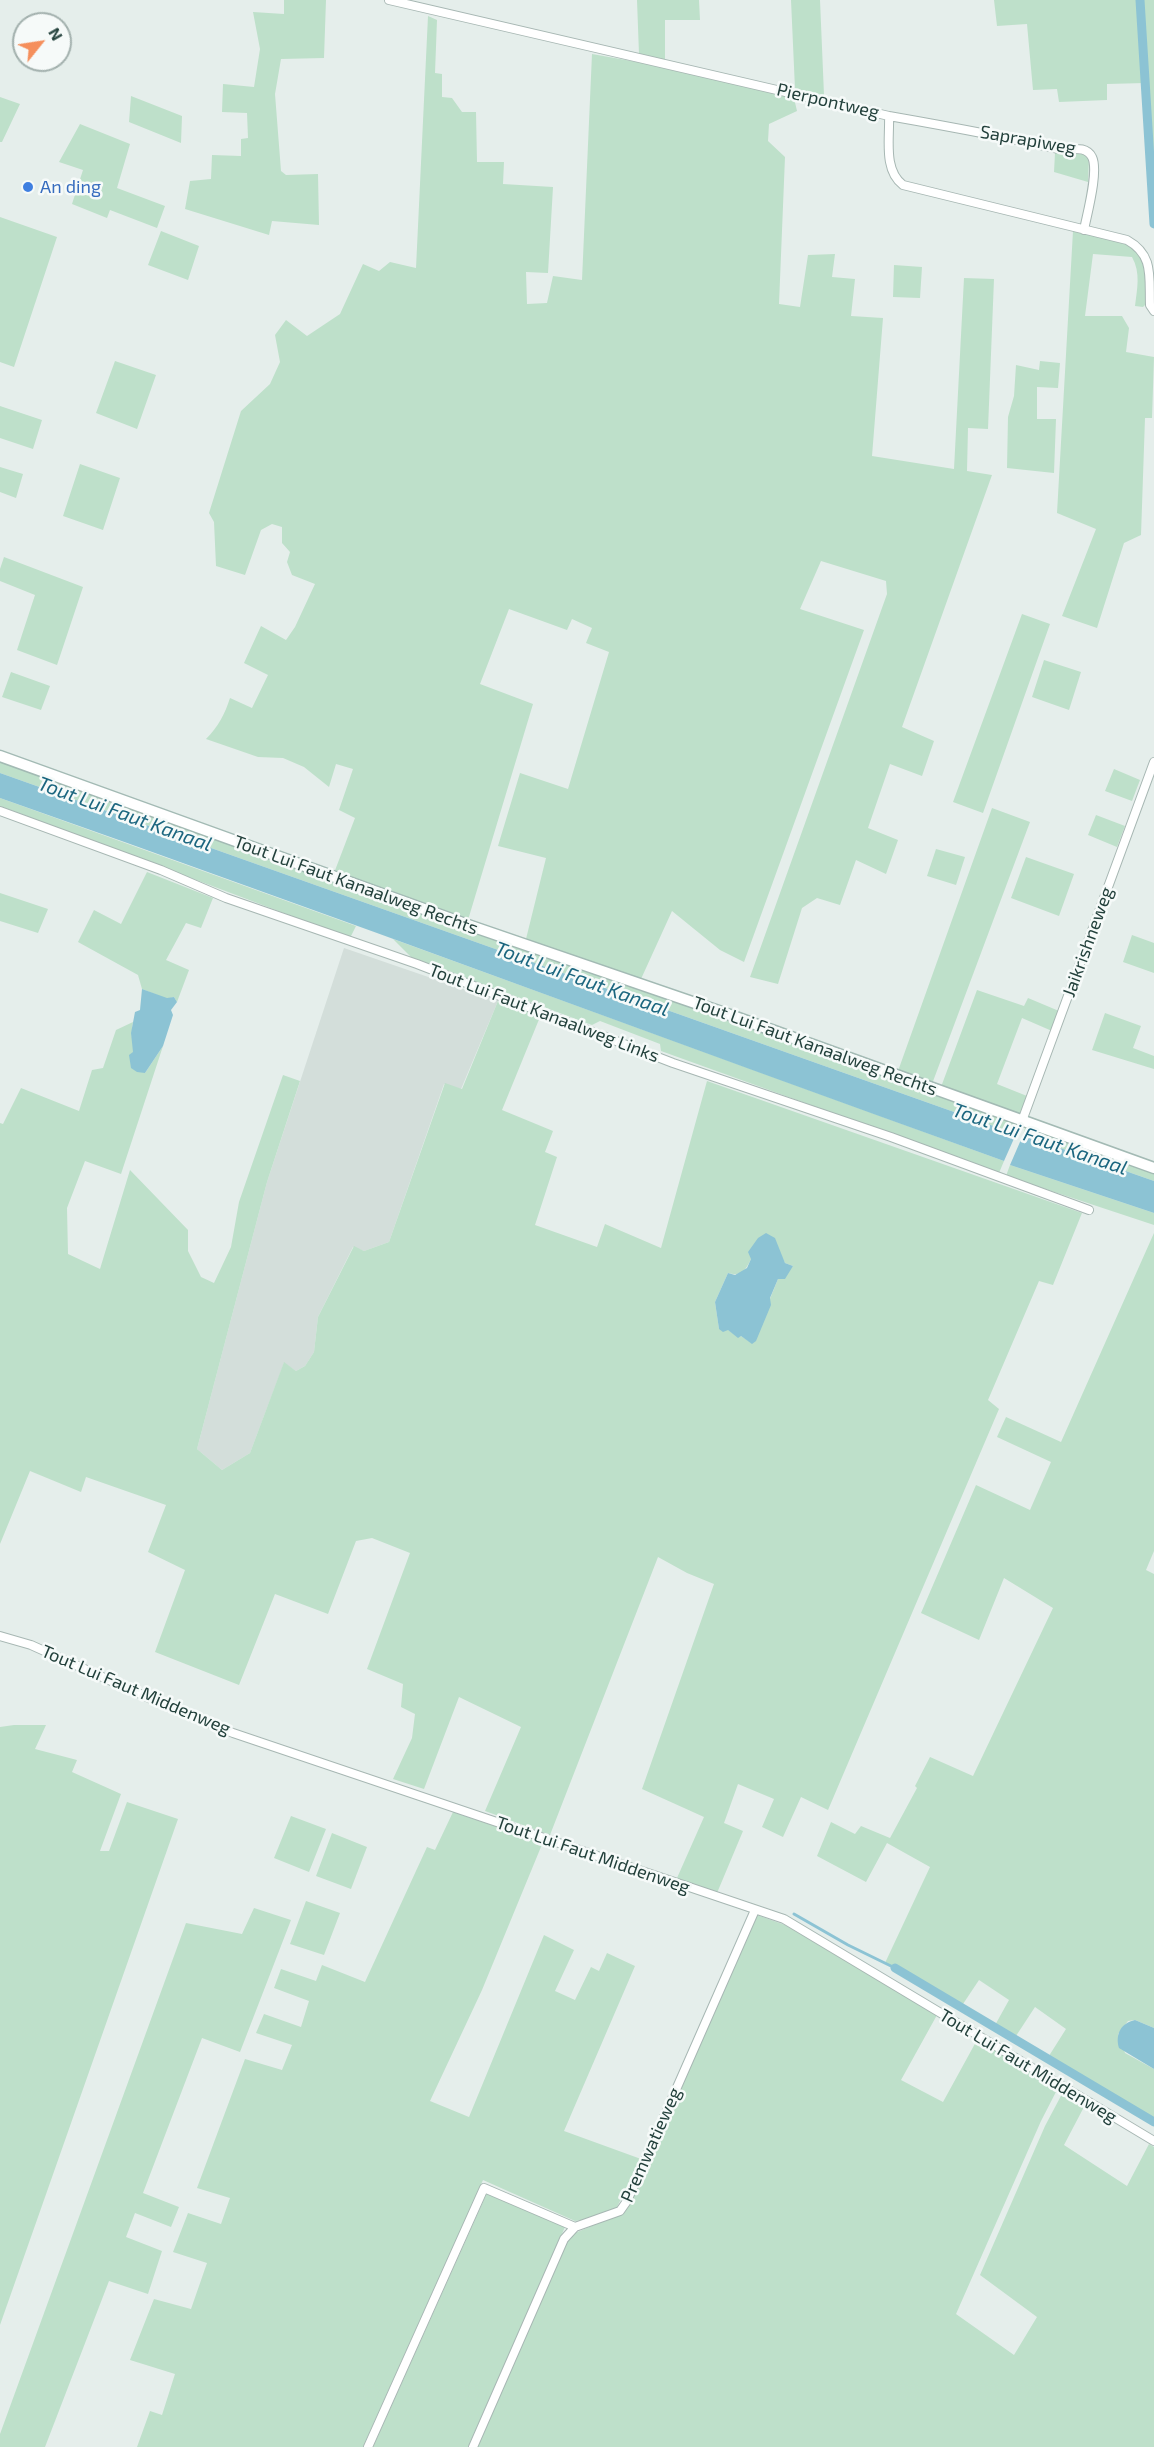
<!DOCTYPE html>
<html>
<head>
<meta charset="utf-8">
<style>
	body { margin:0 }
	#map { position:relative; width:1154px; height:2447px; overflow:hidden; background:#e5eeeb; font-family:"Exo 2",sans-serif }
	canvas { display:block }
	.north { position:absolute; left:12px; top:12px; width:60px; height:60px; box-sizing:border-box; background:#f6faf9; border:2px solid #a2b0ad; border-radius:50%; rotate:60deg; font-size:16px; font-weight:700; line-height:24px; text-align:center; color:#23413c }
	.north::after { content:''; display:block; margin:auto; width:21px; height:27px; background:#f58f5c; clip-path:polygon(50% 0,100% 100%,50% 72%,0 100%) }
</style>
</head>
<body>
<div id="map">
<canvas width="1154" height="2447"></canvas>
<div class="north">N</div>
</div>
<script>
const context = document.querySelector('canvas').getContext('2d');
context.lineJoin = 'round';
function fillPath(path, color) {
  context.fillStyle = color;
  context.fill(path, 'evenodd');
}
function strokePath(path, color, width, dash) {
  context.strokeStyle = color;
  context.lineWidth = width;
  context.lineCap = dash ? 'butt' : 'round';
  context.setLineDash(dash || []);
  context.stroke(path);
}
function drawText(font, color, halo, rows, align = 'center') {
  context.font = font + ' "Exo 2",sans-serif';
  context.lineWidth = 5;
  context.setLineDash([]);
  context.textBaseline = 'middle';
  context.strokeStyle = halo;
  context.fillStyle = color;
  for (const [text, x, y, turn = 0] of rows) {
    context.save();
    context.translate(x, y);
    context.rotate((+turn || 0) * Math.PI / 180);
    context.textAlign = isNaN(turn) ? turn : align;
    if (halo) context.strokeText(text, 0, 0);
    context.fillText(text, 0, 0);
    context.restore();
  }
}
const built = new Path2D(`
	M344,948L498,1001L461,1089L444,1084L389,1242L364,1251L353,1247L318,1317L314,1352L305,1366L296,1371L284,1363L250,1453L222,1470L197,1449L267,1182Z`);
const green = new Path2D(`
	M284,0H326L324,58L281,59L275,94L281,171L286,175L318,174L319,225L272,221L269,235L185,209L190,181L211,179L212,155L241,156V139L248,138L247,113L222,112L223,84L254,87L260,49L253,12L284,14Z
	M637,0H699L700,20H665V61L639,54Z
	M791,0H820L824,95L795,89Z
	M994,0H1154V224L1145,83L1107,84V100L1059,102L1057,89L1033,90L1027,24L997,26Z
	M428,16L437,20L435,73L442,74V97L452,98L462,112H476L477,162H504L503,184L553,187L548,273L526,272L527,304L547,303L553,276L582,280L592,54L654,65L794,98L797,111L769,124L768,141L785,157L779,304L800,307L808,255L835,254L832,277L855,279L851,316L883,318L872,456L954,469L964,278L994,279L988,429L968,428L967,471L992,475L902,727L934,741L922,776L890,764L868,828L898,840L886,874L856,860L840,905L817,898L802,908L778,984L750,977L887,594L886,581L821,561L800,609L864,630L744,962L720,950L672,911L641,979L526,939L546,858L498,846L520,773L568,789L609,652L586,643L592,628L572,619L567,630L509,609L480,684L533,704L468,920L334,873L355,818L339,810L353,769L336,764L329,787L304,767L283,758L258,757L206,739C218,727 225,714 230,698L252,708L268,675L244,663L261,626L286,640L295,627L315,584L292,575L287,562L290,552L282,543V527L272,524L261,530L245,575L216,566L214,522L209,513L241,411L270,384L280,362L275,335L286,320L307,336L340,314L363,264L379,271L390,262L416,268Z
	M131,96L182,116L181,143L129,122Z
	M0,97L20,104L2,142H0Z
	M80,124L130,144L117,188L165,206L157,228L110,210L107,218L72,204L83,170L59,162Z
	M1055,153H1084L1089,159L1088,182L1054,172Z
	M0,217L57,237L14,367L0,362Z
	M161,231L199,246L188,280L148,265Z
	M1073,231L1127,243L1145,259L1147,303L1143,307L1135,306C1137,289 1141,273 1132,257L1093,254L1085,316H1122L1129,328L1126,352L1154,357L1152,418H1145L1141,535L1124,543L1097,628L1062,616L1096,529L1057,513Z
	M894,265L922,267L920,298L893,297Z
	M115,361L156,375L137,429L96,413Z
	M1040,361L1060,363L1058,388L1037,387V419H1056L1054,473L1007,468L1008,417L1014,396L1016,365L1039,370Z
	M0,406L42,420L33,449L0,438Z
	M80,464L120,478L103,530L63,516Z
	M0,467L23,474L16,498L0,492Z
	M4,557L83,587L57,665L17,650L35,595L0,581V569Z
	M1022,614L1050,624L983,813L953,802Z
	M1044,660L1081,672L1069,710L1032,697Z
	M11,672L50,686L41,710L2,697Z
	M0,762L1018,1124L1016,1134L0,773Z
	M1114,769L1140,780L1132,801L1105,791Z
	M0,798L356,926L350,938L0,806Z
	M992,808L1030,822L932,1084L898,1071Z
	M1096,815L1125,826L1117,847L1088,835Z
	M936,849L965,857L956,885L927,876Z
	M1026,857L1074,874L1059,916L1011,898Z
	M147,872L213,898L201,928L186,923L166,960L189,970L177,1002L174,997L167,999L142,989L138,975L78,942L94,910L121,924Z
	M0,893L48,909L38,933L0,921Z
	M1132,935L1154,943V973L1123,962Z
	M393,939L1004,1161L999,1173L661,1051L660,1044L600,1021L592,1025L412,958Z
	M977,990L1024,1006L1028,998L1059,1011L1052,1031L1022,1018L997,1084L1027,1096L1019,1116L941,1087Z
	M498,1001L540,1017L502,1110L553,1131L545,1152L557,1157L535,1225L597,1247L605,1224L661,1248L707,1081L1082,1213L1053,1285L1039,1281L988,1400L999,1409L828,1810L801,1797L783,1837L762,1827L774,1799L738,1784L724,1823L743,1831L717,1893L677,1878L704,1817L642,1789L714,1584L687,1573L658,1557L550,1835L485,1811L521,1727L459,1697L424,1789L393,1779L412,1738L415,1714L401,1707L403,1684L367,1669L410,1553L372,1538L356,1541L328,1614L275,1594L239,1685L155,1652L185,1570L148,1552L166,1505L86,1477L81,1492L30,1471L0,1544V1123L3,1124L21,1088L79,1111L92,1070L103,1068L116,1030L133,1022C129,1042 136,1055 145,1073L163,1046L121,1174L85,1161L67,1208L68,1254L100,1269L130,1170L188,1230V1251L201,1277L214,1283L231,1247L239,1202L283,1075L300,1081L267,1182L197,1449L222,1470L250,1453L284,1362L296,1371L305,1366L314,1352L318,1317L354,1246L364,1251L389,1242L445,1083L462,1089ZM779,1252L785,1263L793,1266L778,1279L752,1343L741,1336L738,1337L727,1329H719L715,1302L728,1273C741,1277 746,1270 751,1259Z
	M1105,1013L1141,1026L1133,1048L1154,1056V1069L1092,1050Z
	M1025,1128L1154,1174V1181L1023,1135Z
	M1010,1165L1154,1213V1225L1006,1176Z
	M1154,1233V1551L1146,1570L1154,1574V2028L1135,2020L1128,2021L1118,2034L1125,2053L1154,2069V2122L1047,2059L1066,2029L1035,2007L1014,2039L994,2027L1009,2000L979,1980L961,2007L885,1963L930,1867L887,1843L866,1882L817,1856L831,1822L855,1834L861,1826L890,1838L917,1788L915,1786L930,1757L973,1776L1053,1608L1004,1578L979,1640L921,1613L976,1485L1030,1510L1051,1462L997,1437L1006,1417L1061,1442Z
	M14,1725H46L35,1749L77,1760L72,1772L121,1794L100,1851H109L127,1802L178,1819L0,2325V1727Z
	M453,1812L543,1842L482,1990L430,2101L469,2117L544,1935L574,1950L555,1991L575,2000L591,1967L599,1971L607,1953L635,1966L564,2131L641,2159L616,2209L594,2218L575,2221L483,2180L363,2447H137L150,2411L162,2415L175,2374L130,2360L154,2299L191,2309L207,2263L173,2252L188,2213L221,2224L230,2198L197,2188L245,2059L282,2070L292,2045L256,2033L264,2014L301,2027L309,2001L274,1988L281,1969L316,1981L322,1965L365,1982L427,1847L435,1850Z
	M291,1816L326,1829L309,1872L274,1858Z
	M332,1833L367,1847L351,1889L316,1876Z
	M306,1901L340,1913L324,1955L290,1944Z
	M254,1908L291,1920L240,2052L202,2038L143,2193L179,2207L171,2227L135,2213L126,2237L162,2251L148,2294L109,2281L45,2447H0V2434L186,1923L242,1934Z
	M757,1915L785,1925L937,2015L901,2080L943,2102L977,2040L1058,2088L1041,2121L956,2314L1014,2355L1037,2317L980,2275L1045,2126L1063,2092L1085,2105L1064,2145L1127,2186L1149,2144L1154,2147V2447H477L568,2240L575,2233L625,2212Z
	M487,2193L565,2227L468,2447H373Z`);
const water = new Path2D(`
	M0,773L1016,1134L1004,1161C669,1041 336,916 0,798Z
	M142,989L167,998L174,997L177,1002L171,1010L173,1015L163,1046L145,1073L137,1072L131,1068L129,1055L133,1052L131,1033L135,1012L140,1010Z
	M1023,1135L1154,1181V1213L1010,1165Z
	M766,1233L775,1238L785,1263L793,1266L785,1279H778L770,1298L771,1305L756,1341L752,1344L741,1336L738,1338L728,1330L723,1332L719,1329L715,1302L728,1273L735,1275L747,1268L751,1259L748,1252L758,1238Z
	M1135,2020L1154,2028V2069L1119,2048C1115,2034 1121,2023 1135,2020Z`);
const stream = new Path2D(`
	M794,1914L848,1945L895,1968`);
const canal = new Path2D(`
	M1140,0L1154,224
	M895,1968L1154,2122`);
const street = new Path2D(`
	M389,0L889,116C890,138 883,170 903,185L1127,240C1154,255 1149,276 1150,305L1154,311
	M889,116C946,126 1002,136 1058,149C1069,151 1085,144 1092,157C1099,171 1087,214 1084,230
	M0,811L161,870L226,898L417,964L673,1063L891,1137L1089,1210
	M1022,1121L1154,762
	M0,1636L31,1645L158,1702L233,1733L784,1919L1154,2141
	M368,2447L484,2188L575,2227
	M473,2447L564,2239L575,2227L620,2211L627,2201L755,1910`);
const secondary = new Path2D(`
	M0,756L471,926L730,1015L1154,1168`);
const markers = [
	[28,187,6,"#3f7fe0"]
];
const streetNames = [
	["Pierpontweg",828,101,13],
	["Saprapiweg",1028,140,10],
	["Tout Lui Faut Kanaalweg Rechts",356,885,20],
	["Jaikrishneweg",1088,942,-70],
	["Tout Lui Faut Kanaalweg Links",544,1013,21],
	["Tout Lui Faut Kanaalweg Rechts",815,1046,20],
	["Tout Lui Faut Middenweg",136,1690,23],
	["Tout Lui Faut Middenweg",593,1855,19],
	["Tout Lui Faut Middenweg",1028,2066,31],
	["Premwatieweg",651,2145,-66]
];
const shopNames = [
	["An ding",40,187]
];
const waterNames = [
	["Tout Lui Faut Kanaal",125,814,20],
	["Tout Lui Faut Kanaal",582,979,20],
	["Tout Lui Faut Kanaal",1040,1139,19]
];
fillPath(built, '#d3deda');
fillPath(green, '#bee0ca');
fillPath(water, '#8cc3d4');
strokePath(stream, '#8cc3d4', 3);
strokePath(canal, '#8cc3d4', 9);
strokePath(street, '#a7b7b3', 10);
strokePath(secondary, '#a3bab4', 13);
strokePath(street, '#fff', 8);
strokePath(secondary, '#fff', 10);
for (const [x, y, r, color] of markers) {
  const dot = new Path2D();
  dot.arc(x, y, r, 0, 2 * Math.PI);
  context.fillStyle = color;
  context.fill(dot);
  strokePath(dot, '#f6faf9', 2);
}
drawText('18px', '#23413c', '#f6faf9', streetNames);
drawText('18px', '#366cbe', '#f6faf9', shopNames, 'left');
drawText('italic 20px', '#1b667f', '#f6faf9', waterNames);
</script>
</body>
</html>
